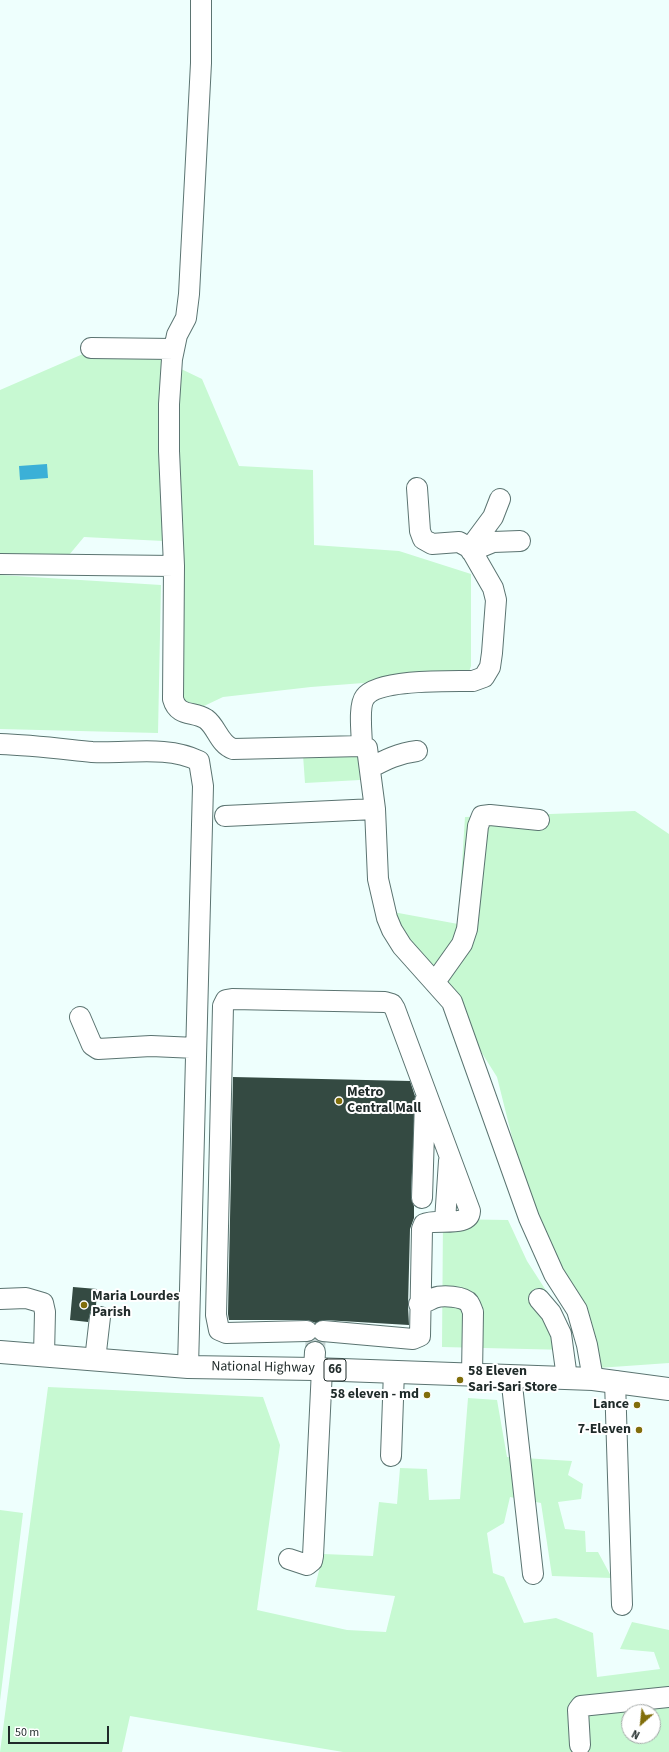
<!DOCTYPE html>
<html>
<head>
<meta charset="utf-8">
<style>
	body { margin:0 }
	#map { position:relative; width:669px; height:1752px; overflow:hidden; background:#eefffd; font-family:"Source Sans 3",sans-serif }
	canvas { display:block }
	.north { position:absolute; left:621px; top:1704px; width:40px; height:40px; box-sizing:border-box; background:#fff; border:1px solid #a5aaa9; border-radius:50%; rotate:207deg; font-size:11px; font-weight:700; line-height:16px; text-align:center; color:#1f2a29 }
	.north::after { content:''; display:block; margin:auto; width:14px; height:18px; background:#816e0b; clip-path:polygon(50% 0,100% 100%,50% 72%,0 100%) }
	.scale { position:absolute; left:8px; top:1726px; width:101px; height:18px; box-sizing:border-box; border:2px solid #1f2a29; border-top:0; padding-left:5px; font-size:12px; line-height:14px; white-space:nowrap; color:#1f2a29; -webkit-text-stroke:3px #fff; paint-order:stroke }
</style>
</head>
<body>
<div id="map">
<canvas width="669" height="1752"></canvas>
<div class="north">N</div>
<div class="scale">50 m</div>
</div>
<script>
const context = document.querySelector('canvas').getContext('2d');
context.lineJoin = 'round';
function fillPath(path, color) {
  context.fillStyle = color;
  context.fill(path, 'evenodd');
}
function strokePath(path, color, width, dash) {
  context.strokeStyle = color;
  context.lineWidth = width;
  context.lineCap = dash ? 'butt' : 'round';
  context.setLineDash(dash || []);
  context.stroke(path);
}
function drawText(font, color, halo, rows, align = 'center') {
  context.font = font + ' "Source Sans 3",sans-serif';
  context.lineWidth = 4;
  context.setLineDash([]);
  context.textBaseline = 'middle';
  context.strokeStyle = halo;
  context.fillStyle = color;
  for (const [text, x, y, turn = 0] of rows) {
    context.save();
    context.translate(x, y);
    context.rotate((+turn || 0) * Math.PI / 180);
    context.textAlign = isNaN(turn) ? turn : align;
    if (halo) context.strokeText(text, 0, 0);
    context.fillText(text, 0, 0);
    context.restore();
  }
}
const green = new Path2D(`
	M83,354L164,356L163,541L84,537L69,555L0,556V390Z
	M177,367L202,379L239,466L313,470L314,545L399,551L471,574V666L468,675L311,687L223,697L204,706L180,700Z
	M0,575L161,585L158,733L0,729Z
	M358,751L360,780L305,783L303,755Z
	M635,811L669,834V1363L598,1368L534,1225L497,1077L393,912L458,924L465,817Z
	M443,1219L508,1220L527,1261L567,1323L569,1350L442,1347Z
	M48,1387L263,1397L280,1445L257,1610L347,1630L386,1632L395,1596L315,1587L323,1554L373,1556L379,1502L397,1504L400,1468L427,1469L429,1500L460,1499L468,1398L497,1400L507,1457L572,1461L568,1475L583,1484L581,1499L558,1502L565,1529L585,1531L586,1552H598L612,1578L552,1576L541,1503L510,1497L504,1523L487,1533L493,1573L504,1577L524,1623L556,1618L593,1633L597,1677L660,1669L654,1652L620,1649L632,1622L669,1630V1752H343L130,1716L122,1752H0ZM629,1712H653V1736H629Z
	M0,1510L23,1513L0,1701Z`);
const water = new Path2D(`
	M47,464L48,478L20,480L19,466Z`);
const building = new Path2D(`
	M233,1077L410,1081L415,1096L411,1198L414,1206V1218L410,1229L408,1306L409,1325L324,1320L316,1323L307,1320H229L228,1314Z
	M73,1287L97,1289L96,1306L91,1310L88,1322L70,1320Z`);
const minorTunnel = new Path2D(`
	M315,1352L316,1330`);
const minor = new Path2D(`
	M201,0V63L189,294L186,318L177,335L172,359L169,404V451L174,566L173,699C178,717 193,711 206,719C217,727 219,744 233,749L362,746L367,748L375,809L378,879L387,918L392,930L402,946L452,1002L529,1218L554,1274L577,1310L587,1345L593,1379
	M91,348L174,349
	M470,548L493,517L500,499
	M471,551L493,542L520,541
	M0,564L174,566
	M0,744C31,745 62,749 92,752C127,754 167,745 199,761L203,786L188,1367
	M362,746C362,735 358,706 365,697C378,679 450,681 473,681L484,677L490,667L492,653L496,600L493,588L470,548L459,542L432,544L423,539L420,531L417,488
	M370,768C385,760 399,753 417,751
	M225,816L375,809
	M435,982L462,944L467,929L478,826L482,816L490,815L539,820
	M80,1017L92,1045L98,1049L151,1046L196,1048
	M422,1198L425,1101
	M445,1221L449,1161
	M0,1299L26,1298L43,1303L45,1312L44,1355
	M539,1299L551,1313L561,1334L567,1378
	M419,1304C425,1303 429,1300 434,1298C442,1295 464,1296 469,1303C471,1306 472,1310 473,1312L472,1375
	M307,1331L226,1333L219,1330L216,1315L223,1006L226,1000L232,999L385,1002L392,1004L395,1009L470,1211C469,1228 436,1218 424,1224L422,1229L420,1336L413,1339L323,1331
	M95,1360L100,1317
	M314,1369L315,1352
	M511,1376L533,1574
	M615,1381L622,1605
	M391,1456L394,1371
	M289,1559L307,1565L312,1561L313,1556L322,1369
	M580,1745L578,1710L581,1706L669,1697`);
const major = new Path2D(`
	M0,1352L188,1367L314,1369L593,1379L669,1389`);
const markers = [
	[339,1101,4,"#816e0b"],
	[84,1305,4,"#816e0b"],
	[460,1380,4,"#816e0b"],
	[427,1395,4,"#816e0b"],
	[637,1405,4,"#816e0b"],
	[639,1430,4,"#816e0b"]
];
const shields = [
	[335,1370,22]
];
const shieldNames = [
	["66",335,1370]
];
const poiNames = [
	["Metro",347,1093],
	["Central Mall",347,1109],
	["Maria Lourdes",92,1297],
	["Parish",92,1313],
	["58 Eleven",468,1372],
	["Sari-Sari Store",468,1388],
	["58 eleven - md",419,1395,"right"],
	["Lance",629,1405,"right"],
	["7-Eleven",631,1430,"right"]
];
const streetNames = [
	["National Highway",263,1368,1]
];
fillPath(green, '#c7f9d2');
fillPath(water, '#3bb0d7');
fillPath(building, '#344a42');
strokePath(minorTunnel, '#c5d4d3', 20, [20, 10]);
strokePath(minor, '#5b7471', 22);
strokePath(major, '#5b7471', 24);
strokePath(minor, '#fff', 20);
strokePath(major, '#fff', 22);
for (const [x, y, r, color] of markers) {
  const dot = new Path2D();
  dot.arc(x, y, r, 0, 2 * Math.PI);
  context.fillStyle = color;
  context.fill(dot);
  strokePath(dot, '#fff', 1.5);
}
for (const [x, y, w] of shields) {
  const box = new Path2D();
  box.roundRect(x - w / 2, y - 11, w, 22, 3);
  context.fillStyle = '#fff';
  context.fill(box);
  strokePath(box, '#1f2a29', 1);
}
drawText('bold 13px', '#1f2a29', null, shieldNames);
drawText('bold 14px', '#1f2a29', '#fff', poiNames, 'left');
drawText('14px', '#1f2a29', '#fff', streetNames);
</script>
</body>
</html>
